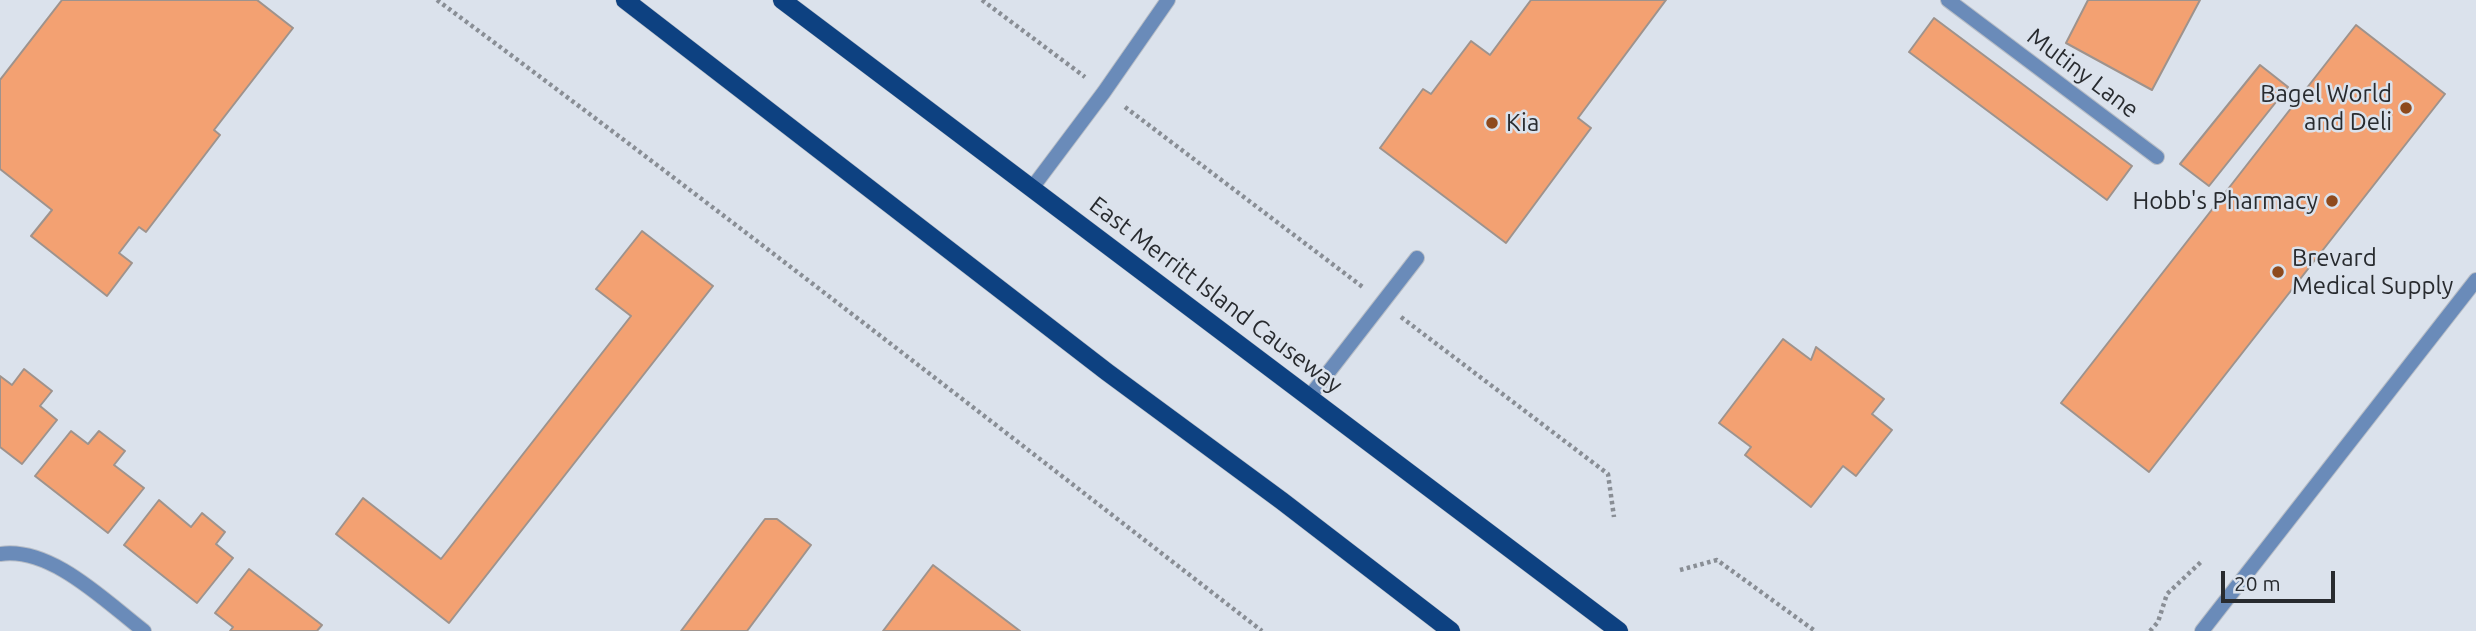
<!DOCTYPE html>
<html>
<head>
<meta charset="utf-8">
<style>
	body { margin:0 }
	#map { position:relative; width:2476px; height:631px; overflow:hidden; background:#dbe2ec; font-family:Ubuntu,sans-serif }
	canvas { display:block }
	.scale { position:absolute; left:2221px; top:571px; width:114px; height:32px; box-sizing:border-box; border:4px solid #282b2f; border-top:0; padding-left:9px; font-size:21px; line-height:24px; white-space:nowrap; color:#282b2f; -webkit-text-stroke:5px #dbe2ec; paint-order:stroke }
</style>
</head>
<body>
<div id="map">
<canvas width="2476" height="631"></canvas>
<div class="scale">20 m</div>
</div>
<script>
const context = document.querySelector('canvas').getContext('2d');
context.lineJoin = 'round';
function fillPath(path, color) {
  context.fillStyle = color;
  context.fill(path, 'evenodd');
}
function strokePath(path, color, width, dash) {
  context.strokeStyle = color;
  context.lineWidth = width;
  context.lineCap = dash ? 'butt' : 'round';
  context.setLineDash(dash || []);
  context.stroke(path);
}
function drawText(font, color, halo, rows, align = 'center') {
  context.font = font + ' Ubuntu,sans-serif';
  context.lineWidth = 5;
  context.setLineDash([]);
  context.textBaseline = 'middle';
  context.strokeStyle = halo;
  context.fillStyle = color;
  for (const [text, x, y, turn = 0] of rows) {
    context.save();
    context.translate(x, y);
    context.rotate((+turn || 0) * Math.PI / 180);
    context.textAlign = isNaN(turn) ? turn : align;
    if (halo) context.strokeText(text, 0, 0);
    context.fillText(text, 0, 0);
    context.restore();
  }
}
const building = new Path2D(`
	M62,0H257L293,28L214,130L220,135L146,232L139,227L119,253L132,263L107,296L31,236L52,210L0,169V80Z
	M1531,0H1666L1578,118L1591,128L1506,243L1380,148L1423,89L1431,94L1471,41L1490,55Z
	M2088,0H2200L2152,90L2066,43Z
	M1934,18L2132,166L2107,200L1909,52Z
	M2356,25L2445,94L2149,472L2061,403Z
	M2260,65L2288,87L2209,186L2180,164Z
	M642,231L713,286L449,623L336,534L363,498L441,559L631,316L596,289Z
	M1783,339L1811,360L1816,347L1884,399L1872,414L1892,430L1856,476L1843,466L1811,507L1745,455L1751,447L1719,423Z
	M24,369L52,391L40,406L57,420L22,464L0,447V376L12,385Z
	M71,431L88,444L99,431L125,451L114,465L144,488L108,533L35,476Z
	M159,500L191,527L202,513L225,532L216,544L233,558L197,603L124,545Z
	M765,519H777L811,545L747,631H681Z
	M933,565L1020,631H883Z
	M249,569L322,625L317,631H230L233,627L215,613Z`);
const path = new Path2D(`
	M437,0C715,206 988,419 1262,631
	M982,0L1085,77
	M1125,107L1364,288
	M1401,317L1608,474L1614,517
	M1680,570L1717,560L1815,631
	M2150,631L2158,622L2167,594L2203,560`);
const service = new Path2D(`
	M1032,188L1104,92L1168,0
	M1310,396L1417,258`);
const minor = new Path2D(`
	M1948,0L2157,157
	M0,554C51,546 106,602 144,631`);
const tertiary = new Path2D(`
	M2202,631L2476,280`);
const primary = new Path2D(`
	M625,0L1107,372L1282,501L1451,631
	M782,0L1619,631`);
const markers = [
	[2406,108,7,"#8e4a1d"],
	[1492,123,7,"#8e4a1d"],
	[2332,201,7,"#8e4a1d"],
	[2278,272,7,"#8e4a1d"]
];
const streetNames = [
	["Mutiny Lane",2083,73,37],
	["East Merritt Island Causeway",1216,295,37]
];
const poiNames = [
	["Bagel World",2392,94],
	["and Deli",2392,122],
	["Kia",1506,123,"left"],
	["Hobb's Pharmacy",2318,201],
	["Brevard",2292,258,"left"],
	["Medical Supply",2292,286,"left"]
];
fillPath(building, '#f3a172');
strokePath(building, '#9e938d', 2);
strokePath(service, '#b7bdc6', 16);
strokePath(minor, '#b7bdc6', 16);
strokePath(tertiary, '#b7bdc6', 16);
strokePath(primary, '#b7bdc6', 19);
strokePath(path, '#898e95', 4.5, [3.5, 3.5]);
strokePath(service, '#6a8bb9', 14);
strokePath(minor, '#6a8bb9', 14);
strokePath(tertiary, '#6a8bb9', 14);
strokePath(primary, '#0d4181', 18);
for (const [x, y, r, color] of markers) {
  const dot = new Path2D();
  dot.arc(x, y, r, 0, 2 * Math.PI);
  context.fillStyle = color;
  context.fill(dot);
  strokePath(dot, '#dbe2ec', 2.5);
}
drawText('24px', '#282b2f', '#dbe2ec', streetNames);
drawText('24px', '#282b2f', '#dbe2ec', poiNames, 'right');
</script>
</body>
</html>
